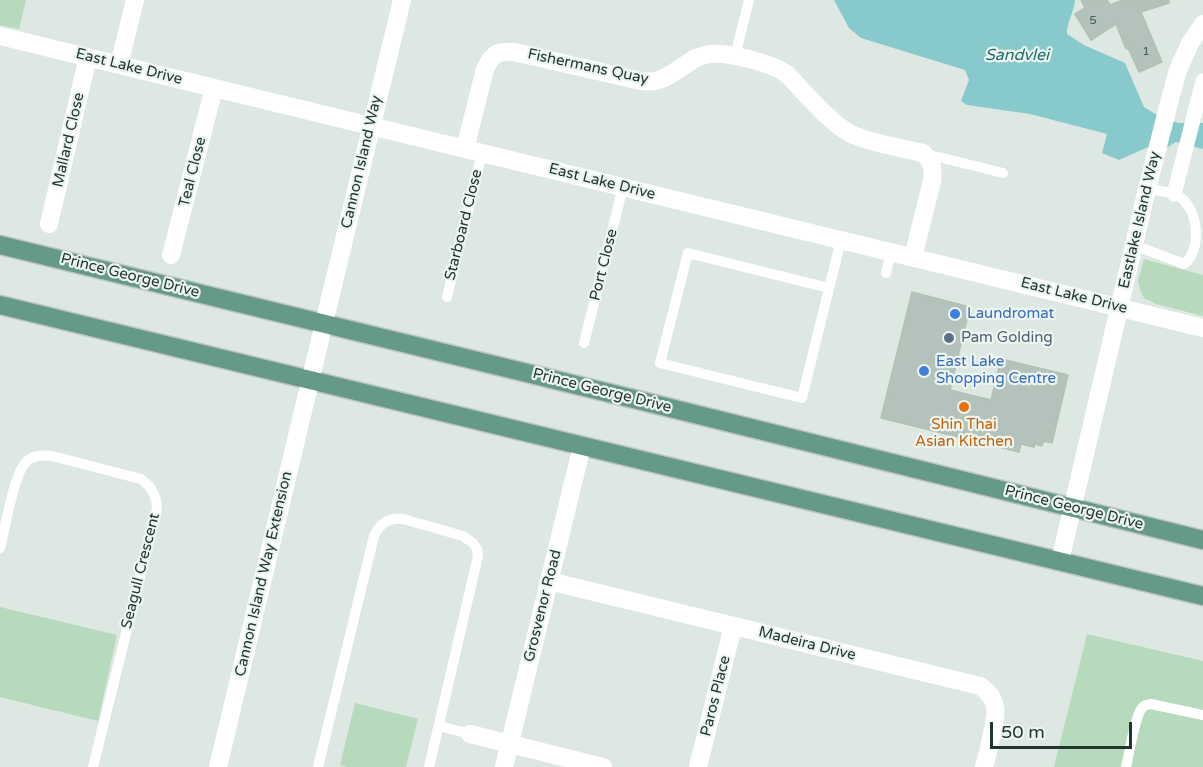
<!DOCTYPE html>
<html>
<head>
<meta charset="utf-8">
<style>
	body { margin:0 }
	#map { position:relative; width:1203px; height:767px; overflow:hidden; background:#dee8e2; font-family:"Varela Round",sans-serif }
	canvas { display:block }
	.scale { position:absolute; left:990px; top:722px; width:142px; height:27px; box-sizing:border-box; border:3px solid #20372e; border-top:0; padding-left:8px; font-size:18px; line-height:21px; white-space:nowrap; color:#20372e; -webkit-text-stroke:4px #edf5f0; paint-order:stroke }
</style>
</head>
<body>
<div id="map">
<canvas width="1203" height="767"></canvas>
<div class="scale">50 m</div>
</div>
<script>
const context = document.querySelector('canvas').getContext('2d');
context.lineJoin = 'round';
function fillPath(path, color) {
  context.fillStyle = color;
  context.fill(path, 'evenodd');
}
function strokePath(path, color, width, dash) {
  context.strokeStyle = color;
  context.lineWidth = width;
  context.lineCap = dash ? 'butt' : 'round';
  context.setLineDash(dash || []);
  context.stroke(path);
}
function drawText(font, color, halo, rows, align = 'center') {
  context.font = font + ' "Varela Round",sans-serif';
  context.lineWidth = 4.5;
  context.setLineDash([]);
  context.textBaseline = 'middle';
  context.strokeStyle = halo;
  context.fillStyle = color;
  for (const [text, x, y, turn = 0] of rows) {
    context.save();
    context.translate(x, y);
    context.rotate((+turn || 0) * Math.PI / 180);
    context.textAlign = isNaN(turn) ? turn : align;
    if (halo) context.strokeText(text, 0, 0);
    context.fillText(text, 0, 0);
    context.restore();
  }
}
const green = new Path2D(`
	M0,0H26L19,29L0,25Z
	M1144,259L1203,275V316L1156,304L1144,298L1140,290L1138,280Z
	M0,607L117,635L98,721L0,697Z
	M1087,634L1203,661V767H1054Z
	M355,703L418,719L406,767H347L340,765Z`);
const water = new Path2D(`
	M834,0H1075C1074,12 1066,24 1067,34L1084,45L1125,63L1144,107L1157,115L1178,123H1203V149L1176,142L1168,147H1148L1119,160L1102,153L1107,134L1030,114L967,105L961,101L969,80L965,70L861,38L849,28Z`);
const building = new Path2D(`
	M1081,0H1107L1110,5L1123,0H1169V3L1141,12L1162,62L1139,72L1128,48L1126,49L1116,24L1091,40L1075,14L1085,8Z
	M912,292L970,307L950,390L991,400L1001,359L1068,375L1052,443L1044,441L1042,446L1035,444L1034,447L1021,444L1019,452L881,418Z`);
const service = new Path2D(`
	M735,56L749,0
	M926,154L1003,173
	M1134,245L1184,264C1203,250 1199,205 1175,194C1167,191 1155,191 1147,189
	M886,273L891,252
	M829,288L688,253L660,363L802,398L841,240
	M447,297L482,153
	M584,343L623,187
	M0,548C5,529 14,474 26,462C32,455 44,455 52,456L141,479C152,487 156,495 157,508L93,767
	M439,726L470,734
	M318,767L374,536C380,523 389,517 403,519L463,536L473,543L477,549L478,556L429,767
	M1126,767C1129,755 1135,716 1142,708C1145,704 1146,705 1151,704L1203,715`);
const pedestrian = new Path2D(`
	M1174,194L1203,81`);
const minor = new Path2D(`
	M0,36L1203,328
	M119,65L135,0
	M465,149L485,69L490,60L496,54L503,52H514L641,81C645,81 650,82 655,81C670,78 683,65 696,58C700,57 706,54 710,54C729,52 771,63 787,74C803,91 831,124 851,134C870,143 902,148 923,153C932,161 934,168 932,181L913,257
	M49,224L88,57
	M171,255L214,88
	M324,323L402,0
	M1060,561L1147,189L1169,103L1178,70L1190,43L1203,24
	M549,581L980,686C1001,700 996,716 991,738C989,748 987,757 984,767
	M470,734L603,767
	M504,767L582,446
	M698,767L733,626`);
const tertiary = new Path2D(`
	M218,767L324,323`);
const primary = new Path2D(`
	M0,245L638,400L1203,540
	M0,305L1203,596`);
const markers = [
	[955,314,6,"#3f7fe0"],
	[949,338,6,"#5c6f8a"],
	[924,371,6,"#3f7fe0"],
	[964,407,6,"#e8710a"]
];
const numberNames = [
	["5",1093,21],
	["1",1146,52]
];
const streetNames = [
	["East Lake Drive",129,67,14],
	["Fishermans Quay",588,67,12],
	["Mallard Close",69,140,-77],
	["Cannon Island Way",362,162,-77],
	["Teal Close",193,172,-76],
	["East Lake Drive",602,182,14],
	["Eastlake Island Way",1140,220,-77],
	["Starboard Close",464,225,-76],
	["Port Close",604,265,-76],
	["Prince George Drive",130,276,14],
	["East Lake Drive",1074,296,14],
	["Prince George Drive",602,391,14],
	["Prince George Drive",1074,508,14],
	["Seagull Crescent",141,571,-76],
	["Cannon Island Way Extension",264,574,-77],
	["Grosvenor Road",543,606,-76],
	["Madeira Drive",807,644,14],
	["Paros Place",716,696,-76]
];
const shopNames = [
	["Laundromat",967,314],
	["East Lake",936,362],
	["Shopping Centre",936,379]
];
const serviceNames = [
	["Pam Golding",961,338]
];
const foodNames = [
	["Shin Thai",964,425],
	["Asian Kitchen",964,442]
];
const waterNames = [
	["Sandvlei",1017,56]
];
fillPath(green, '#b7d9bc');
fillPath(water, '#88c9cb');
fillPath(building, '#b3c3bb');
strokePath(building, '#b1c1b8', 1.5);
strokePath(primary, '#bcc3c0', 21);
strokePath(service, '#fff', 10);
strokePath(pedestrian, '#fff', 15);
strokePath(minor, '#fff', 18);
strokePath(tertiary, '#fff', 18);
strokePath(primary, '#659b86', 18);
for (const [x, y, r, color] of markers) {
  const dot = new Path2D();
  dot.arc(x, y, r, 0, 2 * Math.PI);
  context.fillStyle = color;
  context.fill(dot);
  strokePath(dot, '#edf5f0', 2);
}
drawText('12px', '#455a51', null, numberNames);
drawText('15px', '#20372e', '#edf5f0', streetNames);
drawText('15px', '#366cbe', '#edf5f0', shopNames, 'left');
drawText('15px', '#4e5e75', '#edf5f0', serviceNames, 'left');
drawText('15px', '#c56008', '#edf5f0', foodNames);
drawText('italic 16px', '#1f6b6e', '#edf5f0', waterNames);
</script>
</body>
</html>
